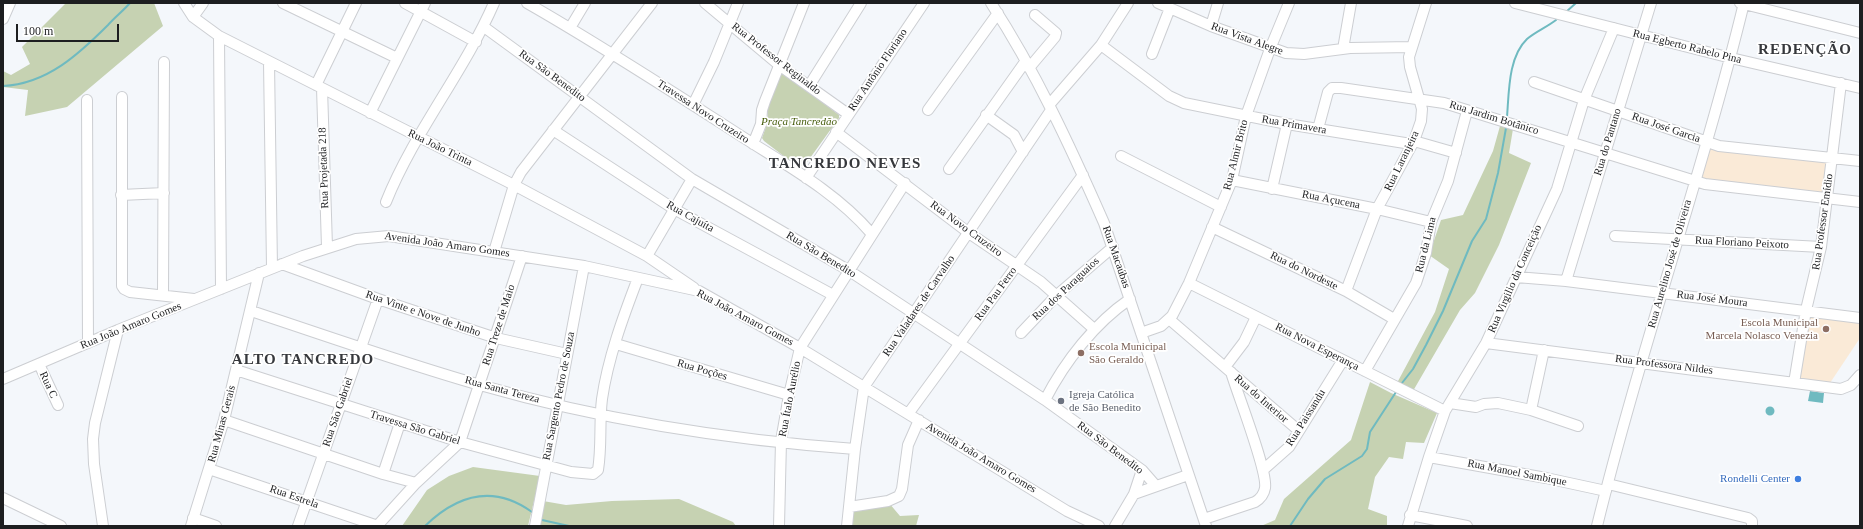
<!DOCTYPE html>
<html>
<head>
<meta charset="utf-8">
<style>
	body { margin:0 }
	#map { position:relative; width:1863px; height:529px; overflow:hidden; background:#f4f7fb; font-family:"Times New Roman",serif }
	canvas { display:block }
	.frame { position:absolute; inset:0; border:4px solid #1d1e20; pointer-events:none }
	.scale { position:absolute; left:16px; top:24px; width:103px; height:18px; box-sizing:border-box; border:2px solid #1d1e20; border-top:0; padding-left:5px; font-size:12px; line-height:14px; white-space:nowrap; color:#1d1e20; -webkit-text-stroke:3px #fff; paint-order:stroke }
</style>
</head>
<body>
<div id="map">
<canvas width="1863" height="529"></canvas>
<div class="frame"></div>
<div class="scale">100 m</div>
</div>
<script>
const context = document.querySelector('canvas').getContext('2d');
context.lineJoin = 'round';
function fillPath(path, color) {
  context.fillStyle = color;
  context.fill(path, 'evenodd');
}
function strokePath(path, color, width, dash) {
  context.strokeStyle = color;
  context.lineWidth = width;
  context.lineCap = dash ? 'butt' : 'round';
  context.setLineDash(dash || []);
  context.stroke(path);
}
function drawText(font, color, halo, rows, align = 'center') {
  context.font = font + ' "Times New Roman",serif';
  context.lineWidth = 3.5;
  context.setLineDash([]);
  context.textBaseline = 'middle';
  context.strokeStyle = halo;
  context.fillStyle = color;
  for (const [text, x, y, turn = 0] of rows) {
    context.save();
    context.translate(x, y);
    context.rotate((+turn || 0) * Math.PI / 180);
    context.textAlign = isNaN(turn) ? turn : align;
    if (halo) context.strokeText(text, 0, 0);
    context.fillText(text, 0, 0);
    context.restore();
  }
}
const education = new Path2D(`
	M1711,147L1828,160L1825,195L1700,180Z
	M1803,314L1860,321V338L1830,383L1791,378Z`);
const green = new Path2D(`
	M66,3H154L163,26L67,107L25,116L28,90L3,87V71L11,75L30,64L22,47Z
	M784,73L839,115V118L805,165L798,167L764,141L762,138L768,121L767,109L780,76Z
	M1500,126L1513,129L1509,153L1531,163L1499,245L1475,293L1460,310L1413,391L1397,383L1435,312L1449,269L1429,255L1441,220L1463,215L1493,151Z
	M1370,382L1391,393L1437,413L1424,443L1406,442L1403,459L1389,457L1375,477L1368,509L1387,516V526H1261L1275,520L1284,499L1351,440Z
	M473,467L540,476L528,526H402L427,490L449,476Z
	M679,499L733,522L736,526H539L543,501L566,505L612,501Z
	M889,503L900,516L919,515L916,526H850L852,512Z`);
const water = new Path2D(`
	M1810,391L1824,393L1823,403L1808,401Z
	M1765.5 411a4.5 4.5 0 1 1 9 0a4.5 4.5 0 1 1-9 0Z`);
const stream = new Path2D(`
	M1566,12L1576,3
	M3,86C47,84 79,54 108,25C115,17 123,11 130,3
	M1507,117C1509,93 1508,57 1527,39C1535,32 1547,27 1556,20
	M1402,383L1413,369L1426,345L1443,311L1472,241L1486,219L1498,173L1506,128
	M542,520L569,526
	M425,526C457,495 493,484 532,512
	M1290,526L1308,499L1325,479L1362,456L1367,449L1370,432L1396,392`);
const minor = new Path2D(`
	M184,3L193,17L219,36L514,185L647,256L694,288
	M283,3L397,58
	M405,3L476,42
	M527,3C599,44 668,89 738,134C784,164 835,191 871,233
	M705,3L779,65L848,114
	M991,3C1036,72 1071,148 1104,223L1206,526
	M1158,3L1211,26L1286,53L1304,54L1350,48L1412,47
	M1515,3L1731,58L1860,88
	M1740,3L1860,33
	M193,17L203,3
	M3,19L10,3
	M1211,26L1218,3
	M484,27L692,179L848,270L1045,400L1142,470L1156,486
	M570,28L585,3
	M219,36L221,289
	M1101,45L1169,96L1184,103L1287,124L1411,144
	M1343,49L1351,3
	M1152,54L1170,8
	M269,62L272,268
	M1029,68L1055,37L1056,33L1035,15
	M1534,82L1719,146L1860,161
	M316,85L356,3
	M809,86L861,3
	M322,88L327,247
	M122,97V286L124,289L130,292L194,299
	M87,100L88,343
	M693,105L714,62L738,3
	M1049,105L1101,45L1128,3
	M928,110L998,13
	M370,113L425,3
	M986,115L1014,135L1023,152
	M1318,129L1328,92L1332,88H1341L1444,103L1705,184L1860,202
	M553,130L674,209L833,295
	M836,132L969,233L1041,282L1094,329
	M1414,141L1456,153
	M753,144L761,124L762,110L765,101L804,3
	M1121,156L1221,207
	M949,169L1025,62
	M806,178L924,3
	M1232,180L1377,209L1431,222
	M1272,189L1287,124
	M121,195L164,193
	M386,202C414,132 464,72 494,3
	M1212,227L1346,291L1394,319
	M1615,236L1821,247
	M494,252L514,185L521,172L652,3
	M647,256L692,179
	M282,264L378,299L496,338L567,354
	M1516,277L1566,281L1860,318
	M1566,281L1651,3
	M1189,283L1445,411
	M1346,291L1377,209L1414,141L1421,121L1422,109L1410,67L1409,57L1426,3
	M163,295L164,62
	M251,311C327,336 403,363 480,385C602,420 729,440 855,449
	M1169,319L1298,430
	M1021,333L1057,295L1113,247
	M1141,333L1161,326L1172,316L1189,283L1232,180L1246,116L1270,49L1289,3
	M1486,343L1841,389L1851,385L1860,375
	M616,344L789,395
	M39,364L58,405
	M1225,367L1244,342L1256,317
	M236,370L460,442L571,472L593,474L598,470C602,446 599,423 602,399C608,358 623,317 638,278
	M1365,371L1416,283L1426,253L1431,222L1448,181L1467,111
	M3,379L118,330L303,256L356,239L389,236L584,266L699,291L800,348L1067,511L1099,526
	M1794,383L1806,310L1821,247L1841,83
	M1045,400C1065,361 1095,323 1130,299
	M1450,403L1476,407L1484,404L1498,403L1531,410L1578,426
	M1531,410L1544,350
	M908,414L1083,175
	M224,420L383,474L416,483
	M1429,457L1546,478L1606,491
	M209,469L378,526
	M1263,470L1289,447L1343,360
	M383,474L400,423
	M1608,484L1748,518L1752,521V526
	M1134,494L1188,475
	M3,498L61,526
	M849,507L888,501L899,496L902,489L908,445L919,420
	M1410,515L1467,526
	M193,518L216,526
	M1204,519L1255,502C1260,499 1264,494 1265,488C1268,471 1237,393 1231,372
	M103,526L94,464L93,439L95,423L118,330
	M191,526L224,420L259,273
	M298,526L378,299
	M377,526L416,483L460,442L522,256
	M535,526L584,266
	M779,526L781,441L789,395L800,348L905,183
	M847,526L855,449L864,387L1051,110
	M1115,526L1134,494L1142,470
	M1408,526L1429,457L1445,411L1486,343L1557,189L1584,100L1614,28
	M1597,526C1640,350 1701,179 1744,3`);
const markers = [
	[1826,329,4,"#8d6e63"],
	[1081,353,4,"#8d6e63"],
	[1061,401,4,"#6b7280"],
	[1798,479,4,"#3f7fe0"]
];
const streetNames = [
	["Rua Vista Alegre",1247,39,20],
	["Rua Egberto Rabelo Pina",1687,47,14],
	["Rua Professor Reginaldo",776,59,38],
	["Rua Antônio Floriano",878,70,-56],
	["Rua São Benedito",552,76,36],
	["Travessa Novo Cruzeiro",703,112,33],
	["Rua Jardim Botânico",1494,118,17],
	["Rua Primavera",1294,125,10],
	["Rua José Garcia",1666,128,19],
	["Rua do Pantano",1608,142,-73],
	["Rua João Trinta",440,148,26],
	["Rua Almir Brito",1236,155,-76],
	["Rua Laranjeira",1402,161,-64],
	["Rua Projetada 218",324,168,-92],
	["Rua Açucena",1331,200,11],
	["Rua Cajuíta",690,217,29],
	["Rua Professor Emídio",1823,222,-82],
	["Rua Novo Cruzeiro",966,229,36],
	["Rua Floriano Peixoto",1742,243,3],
	["Avenida João Amaro Gomes",447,245,8],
	["Rua da Lima",1426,245,-76],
	["Rua São Benedito",821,255,31],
	["Rua Macaúbas",1116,257,71],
	["Rua Aurelino José de Oliveira",1670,264,-74],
	["Rua do Nordeste",1304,271,26],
	["Rua Virgilio da Conceição",1515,279,-66],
	["Rua dos Paraguaios",1066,289,-43],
	["Rua Pau Ferro",996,294,-54],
	["Rua José Moura",1712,299,7],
	["Rua Valadares de Carvalho",919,306,-56],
	["Rua Vinte e Nove de Junho",423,314,19],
	["Rua João Amaro Gomes",745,318,28],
	["Rua Treze de Maio",499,325,-72],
	["Rua João Amaro Gomes",131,326,-22],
	["Rua Nova Esperança",1317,347,27],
	["Rua Professora Nildes",1664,365,7],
	["Rua Poções",702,370,16],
	["Rua C",48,385,65],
	["Rua Santa Tereza",502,390,15],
	["Rua Sargento Pedro de Souza",559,396,-79],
	["Rua Ítalo Aurélio",790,399,-79],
	["Rua do Interior",1261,399,41],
	["Rua São Gabriel",338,412,-71],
	["Rua Paissandu",1306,418,-58],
	["Rua Minas Gerais",222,424,-75],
	["Travessa São Gabriel",415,428,17],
	["Rua São Benedito",1110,448,37],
	["Avenida João Amaro Gomes",981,458,31],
	["Rua Manoel Sambique",1517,473,11],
	["Rua Estrela",294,497,19]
];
const parkNames = [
	["Praça Tancredão",799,122]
];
const educationNames = [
	["Escola Municipal",1818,323],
	["Marcela Nolasco Venezia",1818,336],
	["Escola Municipal",1089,347,"left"],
	["São Geraldo",1089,360,"left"]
];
const worshipNames = [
	["Igreja Católica",1069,395],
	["de São Benedito",1069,408]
];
const shopNames = [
	["Rondelli Center",1790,479]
];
const districtNames = [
	["REDENÇÃO",1805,50],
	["TANCREDO NEVES",845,164],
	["ALTO TANCREDO",303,360]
];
fillPath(education, '#faead7');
fillPath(green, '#c6d2b2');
fillPath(water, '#6fbac0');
strokePath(stream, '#6fbac0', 2);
strokePath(minor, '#ccced2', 12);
strokePath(minor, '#fff', 10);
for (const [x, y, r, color] of markers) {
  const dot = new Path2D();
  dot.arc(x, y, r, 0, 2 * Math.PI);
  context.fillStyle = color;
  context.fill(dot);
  strokePath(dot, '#fff', 1.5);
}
drawText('11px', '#1d1e20', '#fff', streetNames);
drawText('italic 11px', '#485e0e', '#fff', parkNames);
drawText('11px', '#785e54', '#fff', educationNames, 'right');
drawText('11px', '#5b616d', '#fff', worshipNames, 'left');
drawText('11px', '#366cbe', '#fff', shopNames, 'right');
context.letterSpacing = '1px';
drawText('bold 15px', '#36383c', '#fff', districtNames);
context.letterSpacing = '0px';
</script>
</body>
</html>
